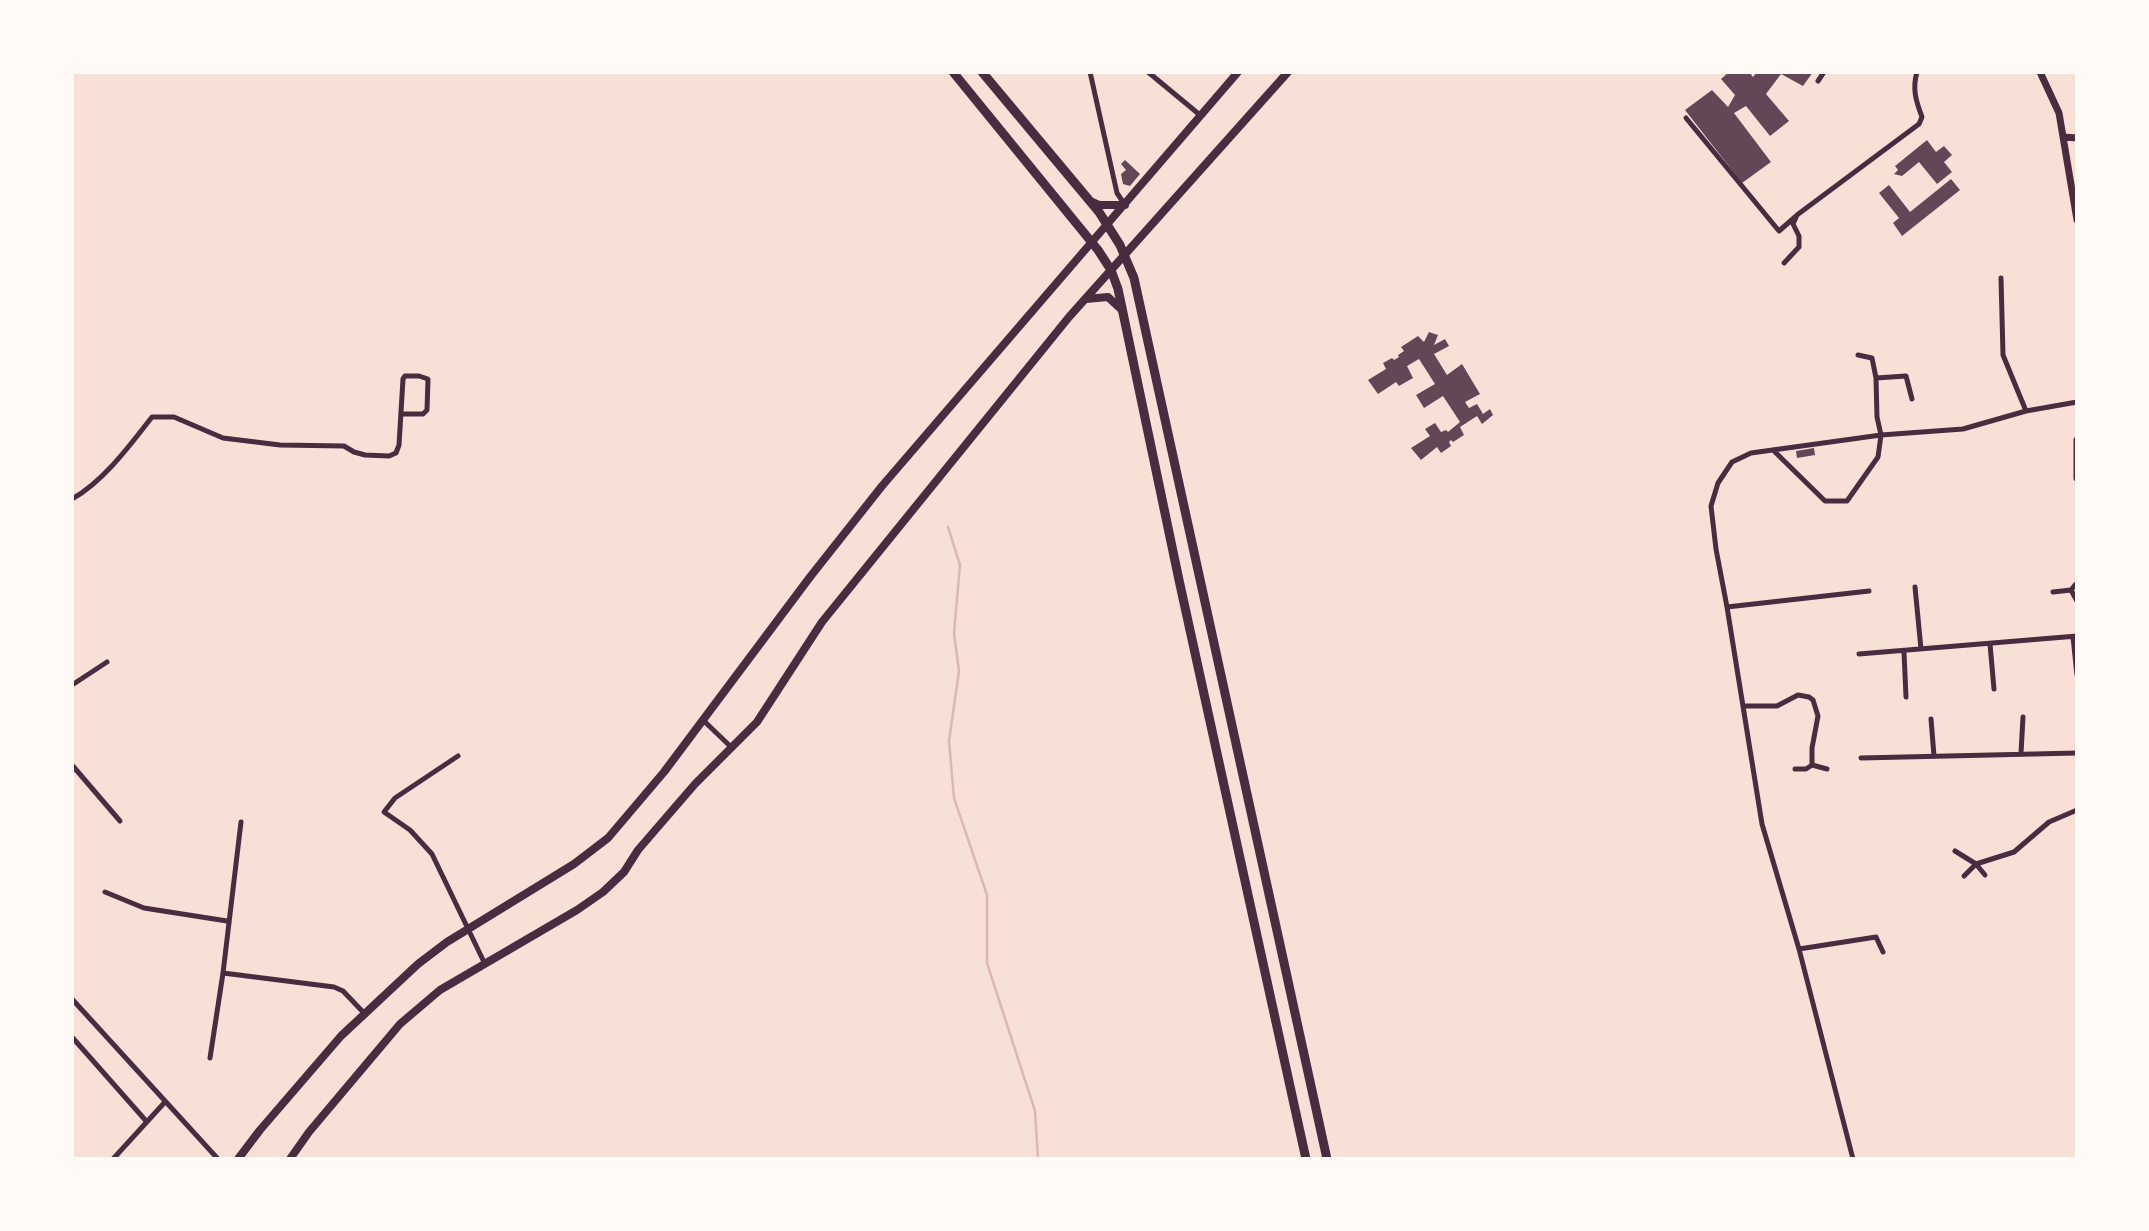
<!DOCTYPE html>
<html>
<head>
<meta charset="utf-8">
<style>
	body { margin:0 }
	#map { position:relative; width:2149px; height:1231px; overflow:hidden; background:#f7e1d7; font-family:"Fira Sans",sans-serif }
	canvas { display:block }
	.frame { position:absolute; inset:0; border:74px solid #fffaf5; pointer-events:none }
</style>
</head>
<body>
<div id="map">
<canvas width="2149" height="1231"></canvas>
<div class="frame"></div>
</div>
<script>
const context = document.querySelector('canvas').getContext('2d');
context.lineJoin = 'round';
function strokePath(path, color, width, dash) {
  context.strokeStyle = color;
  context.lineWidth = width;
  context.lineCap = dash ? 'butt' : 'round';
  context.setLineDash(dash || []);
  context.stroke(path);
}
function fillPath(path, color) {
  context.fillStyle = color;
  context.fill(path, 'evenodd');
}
const stream = new Path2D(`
	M948,527L960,565L954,633L959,671L949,741L954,798L987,895V963L1035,1111L1038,1159`);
const building = new Path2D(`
	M1729,72H1749L1753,77L1757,72H1813L1803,86L1781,74L1766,94L1789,121L1770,136L1746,106L1734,113L1771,162L1742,183L1685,110L1712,90L1728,107L1735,95L1721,79Z
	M1927,140L1936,152L1944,146L1952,155L1944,162L1952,172L1937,184L1919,162L1902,176L1894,174L1898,170L1895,166Z
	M1125,160L1140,174L1130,186L1123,184L1121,174L1126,170L1121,164Z
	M1951,179L1960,190L1902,236L1893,223L1899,218L1879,193L1889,185L1910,212Z
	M1429,332L1438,335L1434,345L1445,339L1449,346L1434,354L1447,375L1462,364L1480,394L1465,402L1469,408L1477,404L1483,414L1490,409L1493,415L1482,424L1477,416L1460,427L1464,435L1453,442L1451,440L1449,442L1451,446L1441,453L1437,447L1421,460L1411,448L1430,436L1425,429L1435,423L1441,432L1446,430L1448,432L1460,422L1443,396L1424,408L1416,395L1435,384L1419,359L1407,366L1413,378L1399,386L1396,382L1378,394L1368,380L1386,369L1383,363L1392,358L1394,360L1399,357L1398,355L1404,351L1401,347L1418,336L1424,342Z
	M1814,448L1815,455L1797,458L1796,451Z`);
const minor = new Path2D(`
	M1090,72L1117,193L1125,205
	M1148,72L1200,115
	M1818,81L1824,72
	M1686,118L1779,231L1795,217
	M1784,263L1799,247V236L1793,224L1797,215L1919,124L1922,117C1916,101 1912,89 1917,72
	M2001,278L2003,355L2026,411
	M1876,378L1906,376L1912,399
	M1773,450L1825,501H1847L1878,457L1881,435L1877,417L1876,378L1872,358L1858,355
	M72,499C103,482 131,444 152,417H174L223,438L280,445L344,446L354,452L365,455L389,456L396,453L399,445L403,379L405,376H419L428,379L427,410L423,414H401
	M1915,587L1921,649
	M2071,590L2077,601
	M2053,592L2071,590L2075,585
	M1727,607L1869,591
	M2073,637L2077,675
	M1990,644L1994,689
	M1904,652L1906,697
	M1859,654L2077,636
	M72,685L107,662
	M1744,706H1777L1798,695L1809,697L1813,700L1818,716L1812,748V765
	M1931,719L1934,756
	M703,720L731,747
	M2021,753L2023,717
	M458,756L395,798L384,812L410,830L432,854L484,962
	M1861,758L2077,753
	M72,765L120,821
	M1795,769H1806L1812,765L1827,769
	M1955,851L1976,864L1985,875
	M1964,876L1976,864L2014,852L2049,822L2077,810
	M105,892L144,908L227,921
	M1799,949L1876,937L1883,952
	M223,973L334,987L343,991L364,1013
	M72,999L218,1159
	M72,1037L147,1122
	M210,1058L223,973L241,822
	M113,1159L165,1102
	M1853,1159L1799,949L1762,824L1727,607L1716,549L1711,506L1718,483L1732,462L1751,453L1881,435L1963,429L2026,411L2077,402`);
const tertiary = new Path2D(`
	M2040,72L2059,113L2077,220
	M2064,137L2077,138
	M2077,440V478`);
const secondary = new Path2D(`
	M1090,201L1099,205H1125
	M1086,299L1108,297L1122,310
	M238,1159L260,1130L341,1036L418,964L447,942L574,864L608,838L664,772L810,577L882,486L1238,72
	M290,1159L309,1132L400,1024L440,990L577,910L603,892L624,872L638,850L695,784L757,722L822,622L1069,317L1288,72`);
const trunk = new Path2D(`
	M953,72L1098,250L1111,270L1118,289L1179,580L1306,1159
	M982,72L1099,212L1120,245L1134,278L1327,1159`);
strokePath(stream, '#dcb8b0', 2.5);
fillPath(building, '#644757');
strokePath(minor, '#4a2c40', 5);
strokePath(tertiary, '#4a2c40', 7);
strokePath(secondary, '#4a2c40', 8);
strokePath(trunk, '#4a2c40', 9);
</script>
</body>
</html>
